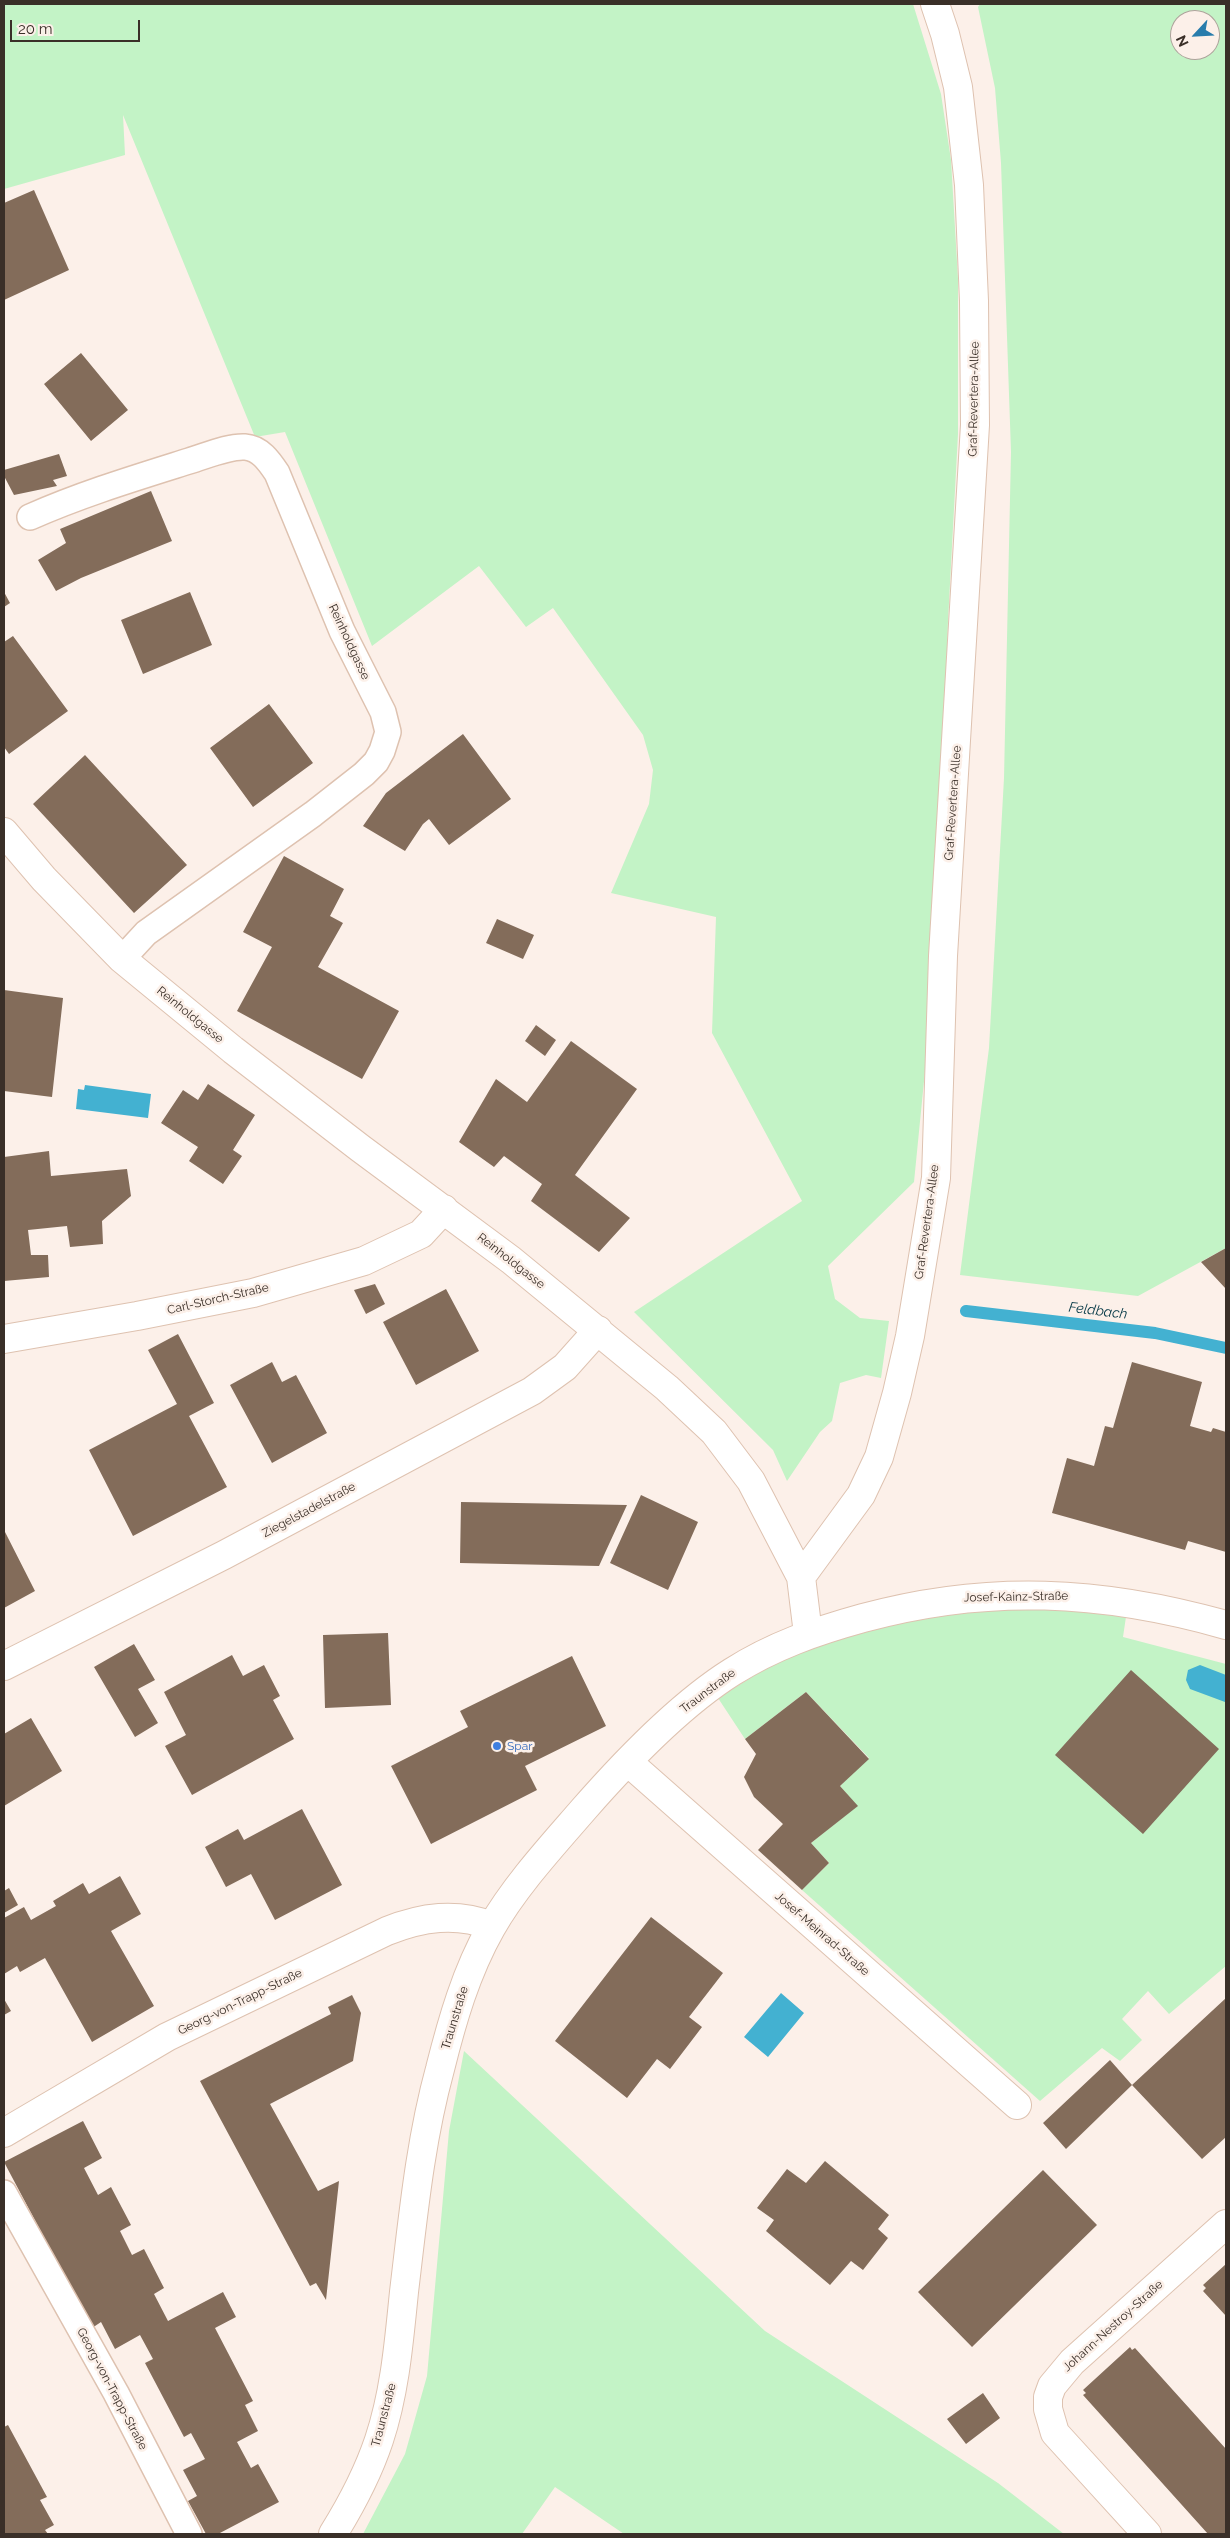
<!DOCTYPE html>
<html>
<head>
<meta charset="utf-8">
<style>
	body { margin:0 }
	#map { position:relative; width:1230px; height:2538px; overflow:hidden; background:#fcf0e9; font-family:Raleway,sans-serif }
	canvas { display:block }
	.frame { position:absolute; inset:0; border:5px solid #3a2f28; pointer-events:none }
	.north { position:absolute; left:1170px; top:10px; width:50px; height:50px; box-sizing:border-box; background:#fcf0e9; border:1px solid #aea39c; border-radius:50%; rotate:245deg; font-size:14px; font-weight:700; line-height:20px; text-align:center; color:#3a2f28 }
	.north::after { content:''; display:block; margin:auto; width:18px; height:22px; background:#287cac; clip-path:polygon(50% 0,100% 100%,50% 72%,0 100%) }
	.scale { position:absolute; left:10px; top:20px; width:130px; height:22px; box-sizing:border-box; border:2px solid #3a2f28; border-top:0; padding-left:6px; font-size:15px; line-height:18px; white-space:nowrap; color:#3a2f28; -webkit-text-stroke:4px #fcf0e9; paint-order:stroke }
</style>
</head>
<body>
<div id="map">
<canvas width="1230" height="2538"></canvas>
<div class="frame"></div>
<div class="north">N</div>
<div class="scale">20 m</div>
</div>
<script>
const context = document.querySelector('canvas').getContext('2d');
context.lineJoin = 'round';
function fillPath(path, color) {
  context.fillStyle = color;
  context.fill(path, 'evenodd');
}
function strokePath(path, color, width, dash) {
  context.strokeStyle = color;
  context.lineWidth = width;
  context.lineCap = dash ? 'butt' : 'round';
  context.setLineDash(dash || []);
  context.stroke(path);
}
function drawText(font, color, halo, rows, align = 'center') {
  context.font = font + ' Raleway,sans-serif';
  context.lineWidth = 5;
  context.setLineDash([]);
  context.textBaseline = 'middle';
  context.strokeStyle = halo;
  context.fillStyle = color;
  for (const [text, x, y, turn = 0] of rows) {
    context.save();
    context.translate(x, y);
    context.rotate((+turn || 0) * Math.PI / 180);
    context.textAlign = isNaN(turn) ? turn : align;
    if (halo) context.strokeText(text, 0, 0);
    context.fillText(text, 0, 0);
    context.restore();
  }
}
const green = new Path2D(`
	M4,4H913L941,94L951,160L958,279V434L948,621L936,960L914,1182L828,1266L835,1299L860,1318L889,1321L881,1378L866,1375L840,1383L832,1421L820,1432L787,1481L773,1450L634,1312L802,1201L712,1033L716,917L611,893L649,804L653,770L643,735L553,608L526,627L479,566L372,646L285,432L255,437L123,115L125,155L4,189Z
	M980,4H1226V1248L1138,1296L960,1275L989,1048L1004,778L1011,452L1001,163L995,88L978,7ZM1180,20H1210V50H1180Z
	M1010,1600L1127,1610L1123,1637L1226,1664V1966L1169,2014L1148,1991L1122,2019L1142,2040L1120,2061L1102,2048L1040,2101L802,1890L829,1863L811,1843L857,1806L840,1786L869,1758L806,1692L745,1739L718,1698L786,1656L847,1630Z
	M464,2051L765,2331L998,2483L1064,2534H624L555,2487L522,2534H363L405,2454L427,2376L449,2131Z`);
const water = new Path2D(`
	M85,1085L151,1094L148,1118L76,1109L78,1089L84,1090Z
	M1200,1665L1226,1675L1225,1702L1190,1689L1186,1680L1188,1670Z
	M781,1993L804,2013L768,2057L744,2037Z`);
const stream = new Path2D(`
	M966,1311L1155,1333L1226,1348`);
const building = new Path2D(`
	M34,190L69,270L4,300V203Z
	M81,353L128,410L91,441L44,384Z
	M59,454L67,476L53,480L57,486L14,495L4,476V470Z
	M151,491L172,541L81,578L56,591L38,560L66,543L60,529Z
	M4,592L10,603L4,607Z
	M190,592L212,645L143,674L121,620Z
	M13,636L68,711L9,754L4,747V642Z
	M269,704L313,763L253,807L210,748Z
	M463,734L511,799L449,845L429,819L423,824L405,851L363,826L386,793Z
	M85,755L187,865L134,913L33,804Z
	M284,856L344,889L330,916L343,923L318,967L399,1011L362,1079L237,1011L272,947L243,932Z
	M497,919L534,935L523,959L486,943Z
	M4,990L63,998L52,1097L4,1091Z
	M536,1025L556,1040L545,1056L525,1041Z
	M571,1041L637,1089L575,1175L630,1218L599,1252L531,1201L542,1184L504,1156L494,1167L459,1142L496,1079L527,1102Z
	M208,1084L255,1115L233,1150L242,1156L223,1184L189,1161L198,1147L161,1123L183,1090L198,1100Z
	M49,1151L51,1176L127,1169L131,1196L102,1221L103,1244L70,1247L67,1226L28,1230L31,1255H48L49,1277L4,1281V1157Z
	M1226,1248V1289L1201,1262Z
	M375,1284L385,1304L366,1314L354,1290Z
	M446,1289L479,1351L416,1385L383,1322Z
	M178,1334L214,1403L189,1416L227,1487L133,1536L89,1450L177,1404L148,1350Z
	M272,1362L282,1382L296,1375L327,1433L272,1463L230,1385Z
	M1132,1362L1202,1382L1190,1426L1211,1432L1213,1428L1226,1432V1552L1188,1541L1185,1550L1052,1513L1067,1458L1094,1466L1105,1426L1113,1428Z
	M641,1495L698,1522L668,1590L610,1563Z
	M461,1502L627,1505L599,1566L460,1563Z
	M4,1530L35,1591L4,1608Z
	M388,1633L391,1705L325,1708L323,1635Z
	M134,1644L155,1680L138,1689L158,1723L135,1737L94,1667Z
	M232,1655L243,1676L264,1665L280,1696L273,1700L294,1739L192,1795L165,1746L186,1735L164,1692Z
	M572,1656L606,1726L525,1766L537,1790L431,1844L391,1766L468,1727L460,1711Z
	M1131,1670L1219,1749L1143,1834L1055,1755Z
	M806,1692L869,1759L840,1786L858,1806L811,1843L829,1863L802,1890L758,1850L783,1824L754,1797L744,1777L756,1754L745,1739Z
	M31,1718L62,1771L4,1806V1734Z
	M302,1809L342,1885L275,1920L251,1874L226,1887L205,1847L238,1829L244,1840Z
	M120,1876L141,1914L111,1931L154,2006L92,2042L45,1958L20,1972L17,1966L4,1974V1918L24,1907L31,1920L56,1906L53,1901L83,1883L89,1894Z
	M9,1888L18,1905L4,1913V1891Z
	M651,1917L723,1973L689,2017L702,2027L670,2069L657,2059L627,2098L555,2041Z
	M352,1995L361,2013L353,2061L270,2104L318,2191L339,2181L326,2300L316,2283L310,2286L200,2081L331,2014L328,2007Z
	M1226,1998V2137L1202,2159L1132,2085Z
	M4,1999L11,2011L4,2015Z
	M1110,2060L1132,2085L1066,2149L1043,2123Z
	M83,2121L102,2158L84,2168L98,2195L111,2187L131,2225L120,2231L132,2255L144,2249L164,2288L154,2294L168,2321L223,2292L236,2317L215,2328L253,2401L245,2405L258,2431L237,2442L251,2468L258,2464L279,2502L218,2534H206L188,2501L197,2496L183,2470L205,2459L191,2433L184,2437L145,2363L153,2359L140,2335L115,2349L101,2322L92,2328L4,2162Z
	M825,2161L889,2215L878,2229L888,2238L863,2270L851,2261L830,2285L766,2231L774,2220L757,2208L787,2169L806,2183Z
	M1043,2170L1097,2225L972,2347L918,2292Z
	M1226,2264V2316L1203,2291L1206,2288L1203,2285Z
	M1130,2347L1132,2350L1135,2348L1226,2449V2534H1208L1083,2395L1086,2393L1083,2390Z
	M983,2393L1000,2418L966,2444L947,2419Z
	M8,2425L47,2497L40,2500L54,2525L45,2530L48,2534H4V2427Z`);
const service = new Path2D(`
	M30,517C82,494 135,478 189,461C206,456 228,446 245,447C260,448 269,461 277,473L342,631L383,712L388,732L382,751L376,762L364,774L313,814L146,933L122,959
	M4,2193L116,2393L189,2534`);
const minor = new Path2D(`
	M4,832L44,879L122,959L233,1050L360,1148L511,1260L667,1388L714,1432L751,1481L801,1577L808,1634
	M4,1339L137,1316L253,1293L364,1261L421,1234L444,1209
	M801,1577L861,1495L879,1457L897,1393L910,1336L936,1178L943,956L975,425L974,301L969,185L958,87L945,34L935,4
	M4,1666L224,1555L532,1391L565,1367L598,1330
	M628,1762L1017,2105
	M4,2133L167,2037L387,1931C422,1917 456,1912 492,1926
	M333,2534C351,2505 368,2473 379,2440C395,2392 399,2341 404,2292C413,2217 420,2142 440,2069C452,2021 466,1972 491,1928C515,1886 551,1847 583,1810C625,1762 678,1706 732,1672C773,1646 816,1631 863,1618C988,1584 1102,1590 1226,1625
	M1147,2534L1055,2433L1048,2409V2397L1052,2386L1072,2362L1226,2224`);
const markers = [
	[497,1746,5,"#3f7fe0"]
];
const streetNames = [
	["Graf-Revertera-Allee",974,399,-89],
	["Reinholdgasse",349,642,65],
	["Graf-Revertera-Allee",953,803,-86],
	["Reinholdgasse",190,1015,39],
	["Graf-Revertera-Allee",927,1222,-82],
	["Reinholdgasse",511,1261,38],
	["Carl-Storch-Straße",218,1299,-13],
	["Ziegelstadelstraße",309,1510,-28],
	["Josef-Kainz-Straße",1016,1597,-1],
	["Traunstraße",708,1691,-37],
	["Josef-Meinrad-Straße",822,1934,41],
	["Georg-von-Trapp-Straße",240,2002,-26],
	["Traunstraße",455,2018,-73],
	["Johann-Nestroy-Straße",1113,2326,-42],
	["Georg-von-Trapp-Straße",112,2389,62],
	["Traunstraße",384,2415,-75]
];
const shopNames = [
	["Spar",507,1746]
];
const waterNames = [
	["Feldbach",1098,1311,7]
];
fillPath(green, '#c3f3c6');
fillPath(water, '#43b1d1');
strokePath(stream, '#43b1d1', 12);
fillPath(building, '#836c5a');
strokePath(service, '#dec2b0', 28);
strokePath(minor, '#dec2b0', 30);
strokePath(service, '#fff', 25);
strokePath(minor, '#fff', 28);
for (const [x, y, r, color] of markers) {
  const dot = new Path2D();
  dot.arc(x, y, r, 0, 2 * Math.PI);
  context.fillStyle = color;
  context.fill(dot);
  strokePath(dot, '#fcf0e9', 2);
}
drawText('12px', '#3a2f28', '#fcf0e9', streetNames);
drawText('12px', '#366cbe', '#fcf0e9', shopNames, 'left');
drawText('italic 14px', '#033745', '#fcf0e9', waterNames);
</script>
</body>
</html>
